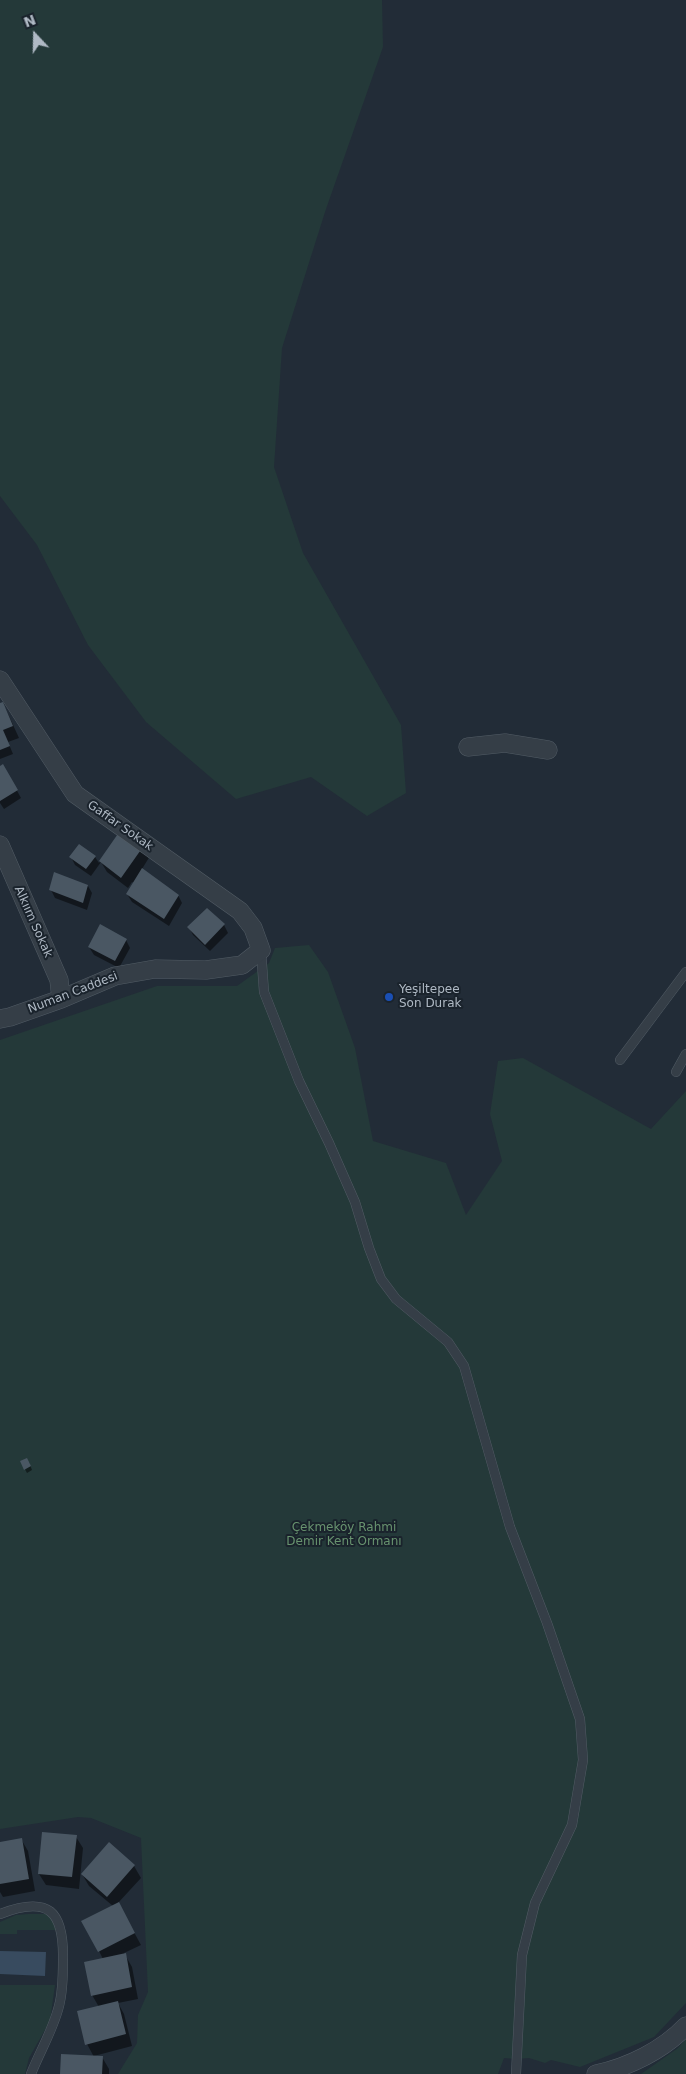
<!DOCTYPE html>
<html>
<head>
<meta charset="utf-8">
<style>
	body { margin:0 }
	#map { position:relative; width:686px; height:2074px; overflow:hidden; background:#222c37; font-family:"DejaVu Sans",sans-serif }
	canvas { display:block }
	.north { position:absolute; left:10px; top:10px; width:50px; height:50px; -webkit-text-stroke:4px #1a232c; paint-order:stroke; rotate:339deg; font-size:14px; font-weight:700; line-height:20px; text-align:center; color:#afb9c4 }
	.north::after { content:''; display:block; margin:auto; width:18px; height:22px; background:#afb9c4; clip-path:polygon(50% 0,100% 100%,50% 72%,0 100%) }
</style>
</head>
<body>
<div id="map">
<canvas width="686" height="2074"></canvas>
<div class="north">N</div>
</div>
<script>
const context = document.querySelector('canvas').getContext('2d');
context.lineJoin = 'round';
function fillPath(path, color) {
  context.fillStyle = color;
  context.fill(path, 'evenodd');
}
function strokePath(path, color, width, dash) {
  context.strokeStyle = color;
  context.lineWidth = width;
  context.lineCap = dash ? 'butt' : 'round';
  context.setLineDash(dash || []);
  context.stroke(path);
}
function drawText(font, color, halo, rows, align = 'center') {
  context.font = font + ' "DejaVu Sans",sans-serif';
  context.lineWidth = 4;
  context.setLineDash([]);
  context.textBaseline = 'middle';
  context.strokeStyle = halo;
  context.fillStyle = color;
  for (const [text, x, y, turn = 0] of rows) {
    context.save();
    context.translate(x, y);
    context.rotate((+turn || 0) * Math.PI / 180);
    context.textAlign = isNaN(turn) ? turn : align;
    if (halo) context.strokeText(text, 0, 0);
    context.fillText(text, 0, 0);
    context.restore();
  }
}
const green = new Path2D(`
	M0,0H382L383,47L326,209L282,348L274,467L303,553L401,725L406,793L367,816L311,777L236,799L146,722L88,645L37,545L0,496Z
	M309,945L328,972L355,1048L373,1141L446,1163L466,1215L502,1161L490,1114L498,1061L523,1058L651,1129L686,1091V2003L654,2037L580,2067L551,2060L545,2063L529,2058L516,2059L504,2058L498,2074H118L137,2043L138,2015L148,1992L141,1838L91,1818L78,1817L0,1829V1040L157,986H237L269,963L275,948Z
	M28,1914H46L55,1922V1930H17V1934H0V1922L16,1915Z
	M0,1985H55L50,2021L29,2058L25,2074H0Z
	M686,2039V2074H641L678,2048Z`);
const water = new Path2D(`
	M0,1951L46,1952L45,1976L0,1974Z`);
const shadow = new Path2D(`
	M3,703L19,738L8,742L13,754L0,759V704Z
	M3,765L21,798L4,809L0,803V767Z
	M122,829L150,856L142,869L178,895L182,903L169,926L132,902L127,894L134,883L132,882L128,888L107,872L101,862L91,876L75,865L71,857H95L99,863Z
	M88,886L92,893L87,910L55,898L51,890Z
	M224,925L228,933L210,951L193,935L189,927Z
	M126,940L130,948L119,968L94,955L89,947Z
	M21,1462H29L32,1470L27,1473Z
	M76,1837L83,1848L79,1889L46,1885L39,1874Z
	M21,1839L28,1851L35,1891L3,1897L0,1892V1843Z
	M134,1866L141,1878L118,1903L141,1945L124,1953L132,1967L138,1999L118,2003L124,2014L132,2046L94,2056L102,2057L109,2069V2074H61L94,2057L87,2044L99,2007L92,1995L103,1959L99,1951L113,1906L89,1886L82,1874Z`);
const building = new Path2D(`
	M3,702L13,726L3,730L10,746L0,750V703Z
	M3,764L18,790L0,801V766Z
	M122,828L145,844L121,878L99,861Z
	M79,844L96,856L86,869L69,857Z
	M142,868L179,895L164,919L126,894Z
	M54,872L88,885L83,903L49,890Z
	M207,908L225,924L205,945L187,927Z
	M100,924L127,939L115,961L88,947Z
	M27,1458L31,1466L24,1470L20,1461Z
	M42,1832L77,1835L72,1877L38,1874Z
	M22,1838L29,1879L0,1884V1842Z
	M109,1842L135,1865L107,1897L81,1874Z
	M119,1902L135,1933L98,1952L81,1921Z
	M126,1953L132,1987L91,1996L84,1962Z
	M118,2001L126,2034L85,2045L77,2011Z
	M61,2054L103,2056L102,2074H60Z`);
const service = new Path2D(`
	M261,950L264,992L299,1081L329,1143L355,1202L369,1248L381,1279L396,1299L448,1342L464,1366L510,1527L547,1623L580,1719L583,1760L572,1825L535,1903L522,1955L516,2074
	M620,1060L686,972
	M676,1072L686,1054
	M0,1914C49,1895 64,1911 63,1960C63,1975 63,1991 59,2006C53,2030 40,2051 31,2074`);
const minor = new Path2D(`
	M0,680L75,794L240,911L253,928L261,950L242,965L206,970L155,969L115,976L61,999L10,1017L0,1019
	M468,747L505,743L548,750
	M0,845L59,980L61,999
	M596,2074C629,2067 663,2050 686,2026`);
const markers = [
	[389,997,5,"#1a4fb4"]
];
const streetNames = [
	["Gaffar Sokak",120,826,35],
	["Alkıım Sokak",33,922,66],
	["Numan Caddesi",73,993,-21]
];
const poiNames = [
	["Yeşiltepee",399,990],
	["Son Durak",399,1004]
];
const parkNames = [
	["Çekmeköy Rahmi",344,1528],
	["Demir Kent Ormanı",344,1542]
];
fillPath(green, '#243939');
fillPath(water, '#384b5f');
fillPath(shadow, '#0007');
fillPath(building, '#4a5763');
strokePath(service, '#525c65', 10);
strokePath(minor, '#525c65', 19);
strokePath(service, '#353e47', 9);
strokePath(minor, '#353e47', 18);
for (const [x, y, r, color] of markers) {
  const dot = new Path2D();
  dot.arc(x, y, r, 0, 2 * Math.PI);
  context.fillStyle = color;
  context.fill(dot);
  strokePath(dot, '#1a232c', 2);
}
drawText('12px', '#afb9c4', '#1a232c', streetNames);
drawText('12px', '#afb9c4', '#1a232c', poiNames, 'left');
drawText('12px', '#68936f', '#1a232c', parkNames);
</script>
</body>
</html>
